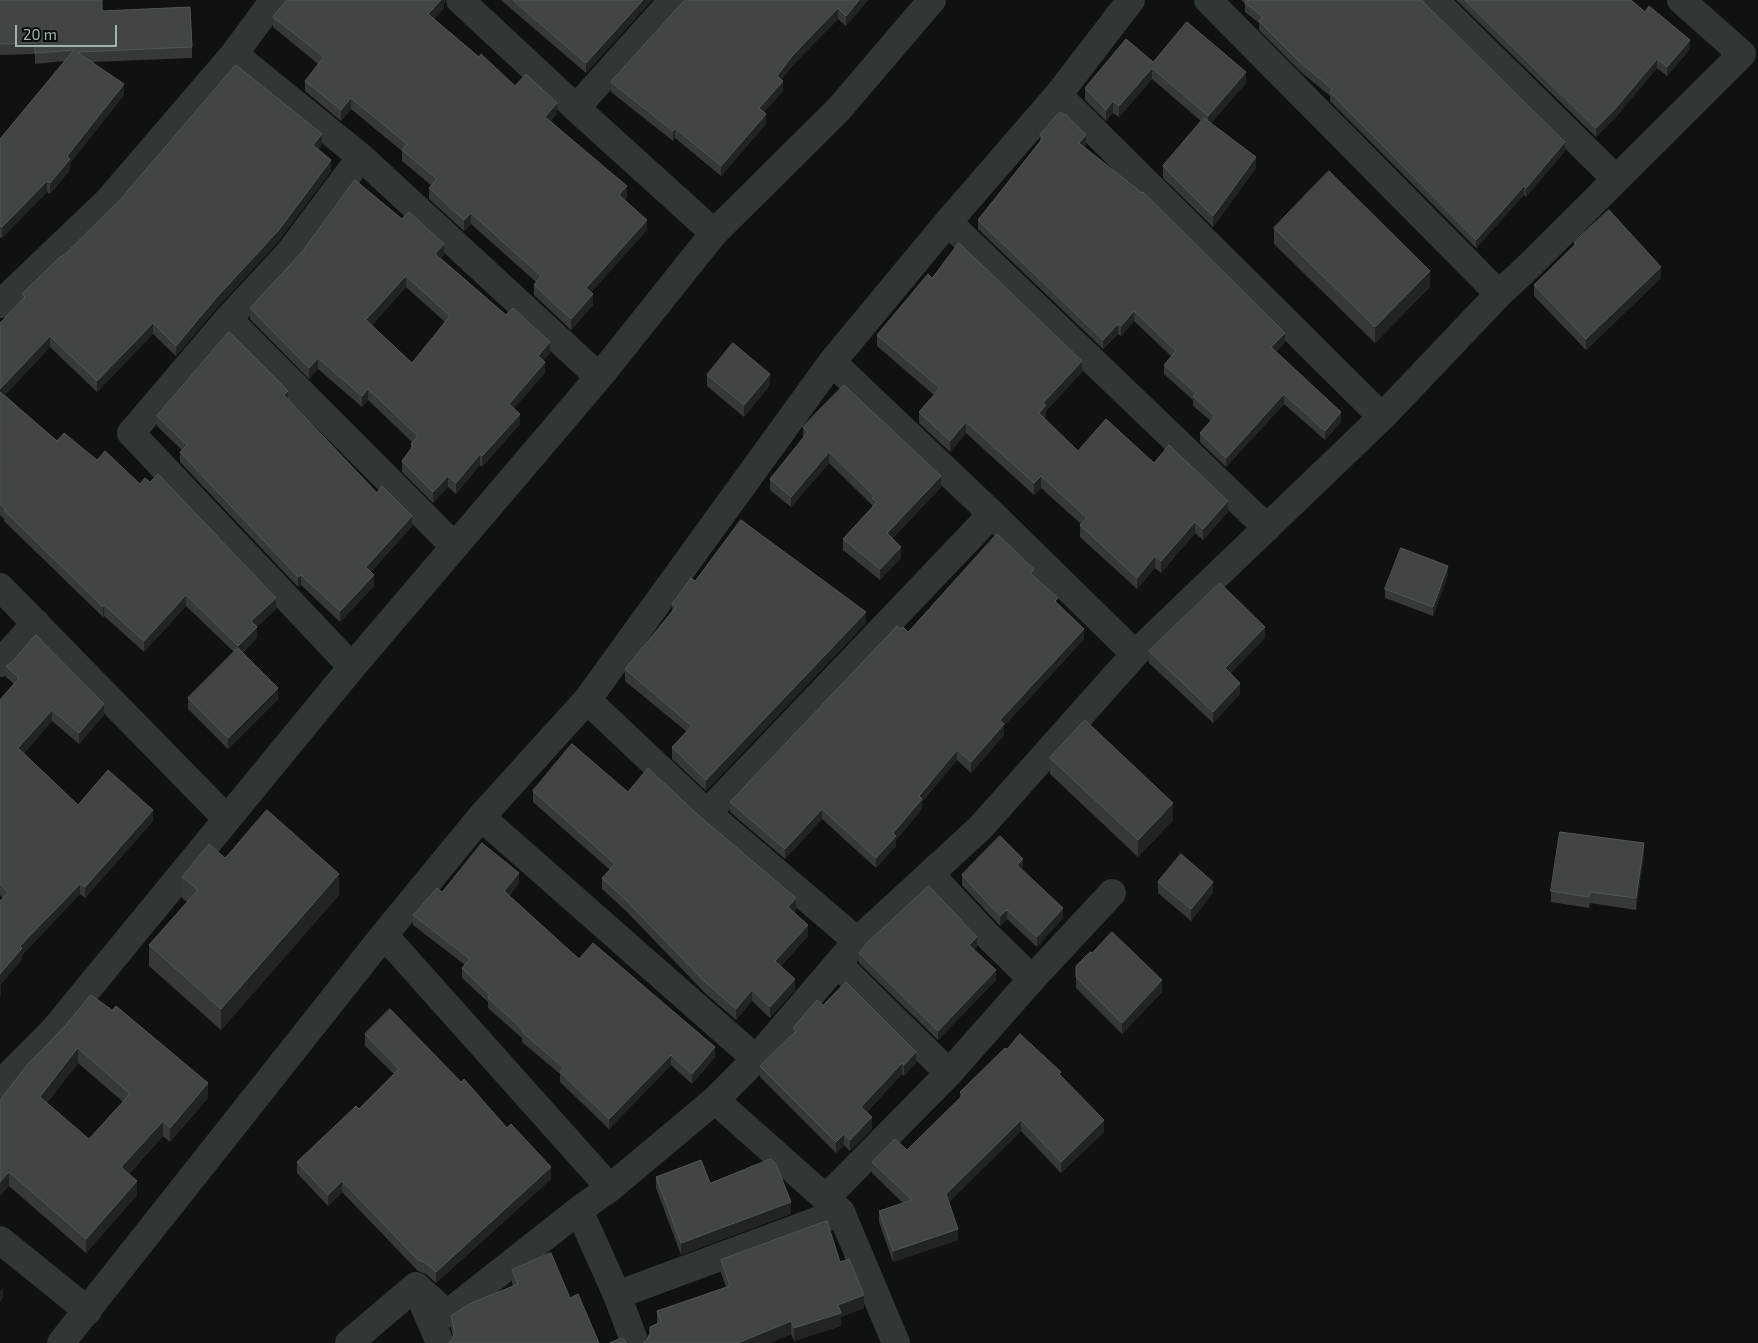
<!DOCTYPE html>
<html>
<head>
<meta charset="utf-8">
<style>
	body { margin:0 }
	#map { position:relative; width:1758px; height:1343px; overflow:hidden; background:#101111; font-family:"Exo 2",sans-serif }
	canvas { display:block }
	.scale { position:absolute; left:15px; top:25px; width:102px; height:22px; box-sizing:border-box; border:2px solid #a0b3ae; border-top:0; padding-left:6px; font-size:15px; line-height:18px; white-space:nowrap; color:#a0b3ae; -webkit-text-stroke:4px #0b0c0c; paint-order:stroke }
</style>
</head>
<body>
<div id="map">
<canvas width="1758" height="1343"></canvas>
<div class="scale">20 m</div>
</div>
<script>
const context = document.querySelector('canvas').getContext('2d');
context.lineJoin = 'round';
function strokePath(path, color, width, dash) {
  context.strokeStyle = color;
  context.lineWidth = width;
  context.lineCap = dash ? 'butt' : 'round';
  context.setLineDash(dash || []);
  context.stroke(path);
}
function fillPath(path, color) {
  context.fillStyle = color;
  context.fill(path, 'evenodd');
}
const minor = new Path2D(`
	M460,0L576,108
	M673,0L576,108L714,233
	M1208,0L1499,294
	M1434,0L1616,179
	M234,54L361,157L599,377
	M1058,95L1382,417
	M948,222L1267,528
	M0,304L107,202L234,54L274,0
	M228,319L290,252L361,157
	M832,362L992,514L1135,654
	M0,587L227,819
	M0,663L36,623
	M352,667L131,433L228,319L454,546
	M587,700L707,813L992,514
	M707,813L857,941
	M481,817L756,1059
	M930,874L987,935L1032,979
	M384,935L610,1188
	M838,964L949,1073
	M0,1084L54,1030L352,667L599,377L714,233L839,109L932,0
	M715,1100L841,1212L896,1343
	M826,1198L949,1073L1032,979L1112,893
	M579,1210L617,1295L635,1343
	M0,1240L88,1311
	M419,1294L440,1343
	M617,1295L841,1212
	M61,1343L384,935L481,817L587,700L832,362L948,222L1058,95L1131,0
	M349,1343L416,1286L447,1314L579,1210L610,1188L715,1100L756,1059L857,941L980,828L1135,654L1382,417L1499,294L1528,267L1742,54L1681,0`);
const wall = new Path2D(`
	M0,0L102,11L192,47V58L93,62L124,95L70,163V170L50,194L47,192L2,238L0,237V139L64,61L35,64V54L0,55Z
	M445,0L443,9L434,19L479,57L515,86L557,114L551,121L627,196L625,200L647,230L591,292L593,305L571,330L534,295V285L536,282L471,224L464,231L429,199V188L432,186L402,161V151L351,109L341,121L305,91V81L318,64L273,27V17Z
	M501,0H652L586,73Z
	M685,0H868L846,26L838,19L792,66L781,80L783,91L764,112L766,124L721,176L675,138L673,141L611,92V82Z
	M1241,0H1422L1565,151L1526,197L1524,195L1476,248L1330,101V96L1301,72L1259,30V23L1245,12V3Z
	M1456,0H1631L1690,49L1667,76L1657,68L1615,118L1596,137Z
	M1153,62L1246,83L1211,123L1256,168L1213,227L1163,178V166L1201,121L1152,79L1119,117L1113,113L1106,121L1085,100V88Z
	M1040,135L1086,145L1084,147L1285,342L1276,352L1341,422L1325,440L1284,404L1226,467L1200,442V433L1211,421L1193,406V400L1164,374V365L1171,356L1134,321L1121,336L1118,334L1103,349L978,229V220L1040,141Z
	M322,145L318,149L331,171L278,242L216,309L176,356L153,334L97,392L50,347L5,395L57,441L97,460L140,484L276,609L257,627V638L243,652L278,699L228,749L188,709V698L234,652L186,606L144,652L104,616L103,617L4,521V519L0,515V323L22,300V294L62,257Z
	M1274,228L1430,287L1375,343L1274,244Z
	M1574,242L1661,278L1586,350L1534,296V285L1574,245Z
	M444,255L441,258L550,353L543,361L545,373L514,408L520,424L482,467L480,465L456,494L448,487L433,503L402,472V461L411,450V444L412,442L368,400L362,407L318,369L309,379L250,319V308ZM406,287L445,322L412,363L372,325Z
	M932,278L1082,372L1046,411V417L1044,418L1078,451L1154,463L1228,512L1203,540L1195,533L1161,573L1155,568L1137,589L1080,537V525L1081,524L1041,488L1034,495L966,433L950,452L919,423V412L934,395L877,346V335Z
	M707,375L770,385L744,417L707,386Z
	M288,399L377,493L412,526L371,572L374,586L340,622L301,585L298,587L180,462V452L182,450L157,426V416Z
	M803,427L941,487L892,539L901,558L880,580L843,550V539L872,508V505L829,463L791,507L770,490V479L803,438Z
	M1448,575L1433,616L1385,598V589Z
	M1034,576L1058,604L1084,639L1004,726V735L971,773L957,760L922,802V809L896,840V846L876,868L822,819L785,859L730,812V802L901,629L908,632Z
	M695,581L866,623L706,791L672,759V747L687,732L625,681V669L672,611V604Z
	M1265,638L1230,674L1240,694L1213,723L1149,663V651Z
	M6,666L104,715L79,744L52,721L24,753L78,805L153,821L85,898L80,894L22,955V959L1,984V995L0,997V901L3,898L0,895V700L14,684L6,677Z
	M1050,758L1173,820L1138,857L1050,774Z
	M533,791L628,792L697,814L796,910L794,912L808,936L781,966L795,990L770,1018L752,1001L736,1020L705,993L625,910L602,889V878L610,870L533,802Z
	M1644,855L1636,910L1590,903L1589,908L1551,902V891Z
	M1023,868L1022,870L1063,918L1037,947L1007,919L1000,926L962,885V875Z
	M182,877L339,895L221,1030L149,966V945L187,902L182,898Z
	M1158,882L1213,893L1191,921L1158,893Z
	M519,883L509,896L579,959L715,1057L692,1084L671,1065L609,1129L560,1082V1074L522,1042V1038L488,1008V1002L462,978V968L465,965L413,925V915L442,892Z
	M977,947L974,950L996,980L938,1040L859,963V953Z
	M1092,953L1162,992L1122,1034L1076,988V966Z
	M823,1005L916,1063L904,1076L902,1074L867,1112L872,1129L850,1151L844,1145L836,1153L760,1077V1066L793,1034V1028Z
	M65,1026L208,1098L170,1142L163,1136L129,1174L137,1195L86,1253L9,1186L0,1100ZM78,1063L123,1102L89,1139L47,1103Z
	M365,1034L551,1179L436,1283L426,1274L418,1271L342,1192L328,1206L297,1173V1162L359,1109L394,1074L365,1046Z
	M1007,1049L1061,1076L1104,1132L1061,1173L1021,1131L949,1202L958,1240L893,1262L879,1222V1211L903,1203L872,1173V1162L907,1150L960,1098V1092Z
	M656,1177L710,1183L791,1214L681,1255L656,1188Z
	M721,1260L840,1262L864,1308L841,1317V1326L794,1341L791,1334L770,1343H643L647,1340L657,1324V1311L726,1287L721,1273Z
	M512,1270L570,1298L599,1343L452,1340L453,1337L451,1329V1316L513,1286L512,1283Z`);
const shadedWall = new Path2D(`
	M441,0H445L443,9L428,25V14Z
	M643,0H652L586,73V63Z
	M859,0H868L846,26V16Z
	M838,8V19L792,66L777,86V76L792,56Z
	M1690,40V49L1667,76V67Z
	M1657,59V68L1615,118L1596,137V128Z
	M1152,68V79L1119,117V106Z
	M1246,72V83L1208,127V116Z
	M783,81V91L759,118V108Z
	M124,84V95L70,163V170L50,194V183L67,156Z
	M351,98V109L341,121V110Z
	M1113,101V113L1106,121V110Z
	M557,103V114L545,127V117Z
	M766,114V124L721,176V166Z
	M675,128V138L673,141V131Z
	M322,134V145L313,156V145Z
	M1086,135V145L1079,153V143Z
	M1565,142V151L1526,197V188Z
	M1256,157V168L1213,227V216Z
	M331,160V171L278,242L216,309L176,356V346Z
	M47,181V192L2,238V227Z
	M627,186V196L619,206V195Z
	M1524,186V195L1476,248V240Z
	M471,213V224L464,231V220Z
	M647,220V230L586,298V288Z
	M444,244V255L435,265V254Z
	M1661,267V278L1586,350V339Z
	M1430,271V287L1375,343V327Z
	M406,276V287L366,331V320Z
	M593,294V305L571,330V319Z
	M1134,311V321L1121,336V326Z
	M153,323V334L97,392V381Z
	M1118,324V334L1103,349V340Z
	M1285,333V342L1271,357V347Z
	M50,336V347L0,400V389Z
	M550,342V353L538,367V356Z
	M318,358V369L309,379V368Z
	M1082,361V372L1046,411V417L1039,425V413L1043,403Z
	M545,362V373L509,414V404Z
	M770,374V385L744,417V405Z
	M368,389V400L362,407V396Z
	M288,391V401L284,395Z
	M1284,394V404L1226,467V458Z
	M1341,412V422L1325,440V431Z
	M520,414V424L482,467V456Z
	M966,422V433L950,452V441Z
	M829,452V463L791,507V497Z
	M480,454V465L456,494V483Z
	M448,476V487L433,503V492Z
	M941,476V487L887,544V533Z
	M1041,476V488L1034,495V483Z
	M1228,501V512L1203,540V529Z
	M412,516V526L366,577V567Z
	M1195,522V533L1161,573V561Z
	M901,547V558L880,580V569Z
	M1155,556V568L1137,589V578Z
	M1448,566V575L1433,616V607Z
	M301,575V585L298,587V577Z
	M374,575V586L340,622V611Z
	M186,595V606L144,652V641Z
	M276,598V609L257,627V638L238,656V646L251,621Z
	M104,605V616L103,617V607Z
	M866,612V623L706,791V780Z
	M1265,627V638L1225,679V668Z
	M1084,629V639L1004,726V735L971,773V762L1000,720Z
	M1240,683V694L1213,723V712Z
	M278,688V699L228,749V738Z
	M104,704V715L79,744V733Z
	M52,710V721L18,759V748Z
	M957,750V760L922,802V809L896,840V846L876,868V858L893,833L919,796Z
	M1173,803V820L1138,857V840Z
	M822,809V819L785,859V849Z
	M153,810V821L85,898V887Z
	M1644,843V855L1636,910V898Z
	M1023,859V868L1017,875V865Z
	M519,873V883L504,901V891Z
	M339,874V895L221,1030V1009Z
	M1213,882V893L1191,921V909Z
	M80,884V894L22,955V959L0,985V974L20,946Z
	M796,898V910L788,918V907Z
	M1063,908V918L1037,947V937Z
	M1007,910V919L1000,926V916Z
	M808,925V936L775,972V961Z
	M977,937V947L969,955V945Z
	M996,970V980L938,1040V1031Z
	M795,979V990L770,1018V1007Z
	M1162,980V992L1122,1034V1023Z
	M1,984V995L0,997V986Z
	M752,990V1001L736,1020V1009Z
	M715,1047V1057L692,1084V1074Z
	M78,1048V1063L40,1112V1097Z
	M916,1052V1063L904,1076V1065Z
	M671,1055V1065L609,1129V1119Z
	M902,1063V1074L861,1118V1107Z
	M208,1083V1098L170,1142V1128Z
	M872,1117V1129L850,1151V1140Z
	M1021,1120V1131L946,1205V1194Z
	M1104,1120V1132L1061,1173V1162Z
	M163,1121V1136L121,1182V1167Z
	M844,1134V1145L836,1153V1142Z
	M551,1167V1179L436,1283V1272Z
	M9,1172V1186L0,1196V1182Z
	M137,1181V1195L86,1253V1239Z
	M342,1181V1192L328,1206V1195Z
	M791,1202V1214L681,1255V1243Z
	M958,1229V1240L893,1262V1251Z
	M3,1288V1298L0,1302V1291Z
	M864,1295V1308L841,1317V1326L794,1341V1328L838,1305Z
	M791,1321V1334L770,1343H738Z`);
const building = new Path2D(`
	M0,0H102V11L190,7L192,47L77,52L124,84L67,156L70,159L50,183L47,181L2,227L0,226V139L74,50L35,53V43L0,44Z
	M287,0H441L428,14L479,57L481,54L515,86L526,74L557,103L545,117L627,186L619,195L647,220L586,288L593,294L571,319L534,285L541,276L471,213L464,220L429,188L437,179L402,150L407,144L351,98L341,110L305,81L324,57L273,17Z
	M513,0H643L586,63Z
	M685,0H859L846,16L838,8L792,56L777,76L783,81L759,108L766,114L721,166L675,128L673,131L611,82Z
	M1247,0H1422L1423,2L1565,142L1526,188L1524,186L1476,240L1330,92L1332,89L1301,63L1259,21L1263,17L1245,3Z
	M1465,0H1631L1645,12L1649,6L1690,40L1667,67L1657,59L1615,109L1596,128Z
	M1187,22L1246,72L1208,116L1152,68L1119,106L1113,101L1106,110L1085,88L1126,39L1153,62Z
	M236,65L322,134L313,145L331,160L278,231L216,298L176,346L153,323L97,381L50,336L0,389V323L25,297L22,294L61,256L62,257L119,201Z
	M1060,112L1064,115L1065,114L1086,135L1079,143L1142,193L1143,192L1285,333L1271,347L1341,412L1325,431L1284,394L1226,458L1200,433L1215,416L1193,396L1196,393L1164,365L1176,351L1134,311L1121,326L1118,324L1103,340L978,220L1043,138L1040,135Z
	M1204,118L1256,157L1213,216L1163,166Z
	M1329,171L1430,271L1375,327L1274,228Z
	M355,180L402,219L409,212L444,244L435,254L506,315L513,308L550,342L538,356L545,362L509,404L520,414L482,456L480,454L456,483L448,476L433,492L402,461L413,446L411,444L418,436L368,389L362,396L318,358L309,368L250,308L302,252ZM406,276L450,316L412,363L366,320Z
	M1609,210L1661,267L1586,339L1534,285L1576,244L1574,242Z
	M959,243L1082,361L1043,403L1046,405L1039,413L1078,451L1106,419L1154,463L1169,445L1228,501L1203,529L1195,522L1161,561L1155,556L1137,578L1080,525L1087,518L1041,476L1034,483L966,422L950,441L919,412L940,388L877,335L928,274L932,278Z
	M229,332L288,391L284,395L377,493L382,486L412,516L366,567L374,575L340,611L301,575L298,577L180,452L187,445L157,416Z
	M733,343L770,374L744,405L707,375Z
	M844,385L941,476L887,533L901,547L880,569L843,539L877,502L872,498L874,496L829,452L791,497L770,479L808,432L803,427Z
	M0,392L57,441L64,433L97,460L105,451L140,484L145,478L150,482L158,474L276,598L251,621L257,627L238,646L186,595L144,641L104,605L103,607L4,510L5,509L0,504Z
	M741,520L866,612L706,780L672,747L692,726L625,669L676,607L672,604L691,578L695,581Z
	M997,534L1034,569L1031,573L1058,598L1055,601L1084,629L1000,720L1004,724L971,762L957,750L919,796L922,799L893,833L896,836L876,858L822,809L785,849L730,802L897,626L901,629L903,627L908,632Z
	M1401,548L1448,566L1433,607L1385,589Z
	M1220,583L1265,627L1225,668L1240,683L1213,712L1149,651Z
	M36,635L104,704L79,733L52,710L18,748L78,805L108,770L153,810L85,887L80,884L20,946L22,948L0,974V901L8,892L0,884V700L19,678L6,666L12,662Z
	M238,648L278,688L228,738L188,698Z
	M1085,720L1173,803L1138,840L1050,758Z
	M572,744L628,792L648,768L697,814L796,898L788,907L808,925L775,961L795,979L770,1007L752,990L736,1009L705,982L625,899L602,878L615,864L533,791Z
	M267,810L339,874L221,1009L149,945L198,890L182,877L209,844L225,858Z
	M1560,832L1644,843L1636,898L1590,892L1589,897L1551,891Z
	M1000,836L1023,859L1017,865L1063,908L1037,937L1007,910L1000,916L962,875Z
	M482,843L519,873L504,891L579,959L593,943L715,1047L692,1074L671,1055L609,1119L560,1072L564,1068L522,1032L523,1030L488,998L490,995L462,968L470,959L413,915L437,888L442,892Z
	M1181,854L1213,882L1191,909L1158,882Z
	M929,886L977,937L969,945L996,970L938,1031L859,953L868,942Z
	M1112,932L1162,980L1122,1023L1076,977V966L1090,952L1092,953Z
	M846,982L916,1052L904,1065L902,1063L861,1107L872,1117L850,1140L844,1134L836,1142L760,1066L796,1031L793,1028L817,1000L823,1005Z
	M91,995L112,1010L116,1006L208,1083L170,1128L163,1121L121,1167L137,1181L86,1239L9,1172L0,1182V1100L28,1064L65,1026ZM78,1048L130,1094L89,1139L40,1097Z
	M390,1009L461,1082L464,1079L507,1128L511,1124L551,1167L436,1272L426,1263L418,1260L342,1181L328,1195L297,1162L356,1106L359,1109L399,1069L365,1034Z
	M1020,1034L1061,1072L1059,1074L1104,1120L1061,1162L1021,1120L946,1194L958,1229L893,1251L879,1211L912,1200L872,1162L895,1139L907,1150L963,1095L960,1092L1005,1048L1007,1049Z
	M771,1159L776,1164L791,1202L681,1243L656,1177L701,1160L710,1183Z
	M827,1221L840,1262L849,1259L864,1295L838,1305L841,1313L794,1328L791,1321L738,1343H643L647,1340L650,1333V1327L661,1322L657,1311L730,1286L721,1260Z
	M551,1253L570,1298L578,1294L599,1343H448L452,1340L455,1332L451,1316L469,1304L518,1284L512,1270Z
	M622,1338L627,1343H610Z`);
strokePath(minor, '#313636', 28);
fillPath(wall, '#353939');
fillPath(shadedWall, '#212424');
fillPath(building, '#414645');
strokePath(building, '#505756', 1);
</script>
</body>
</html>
